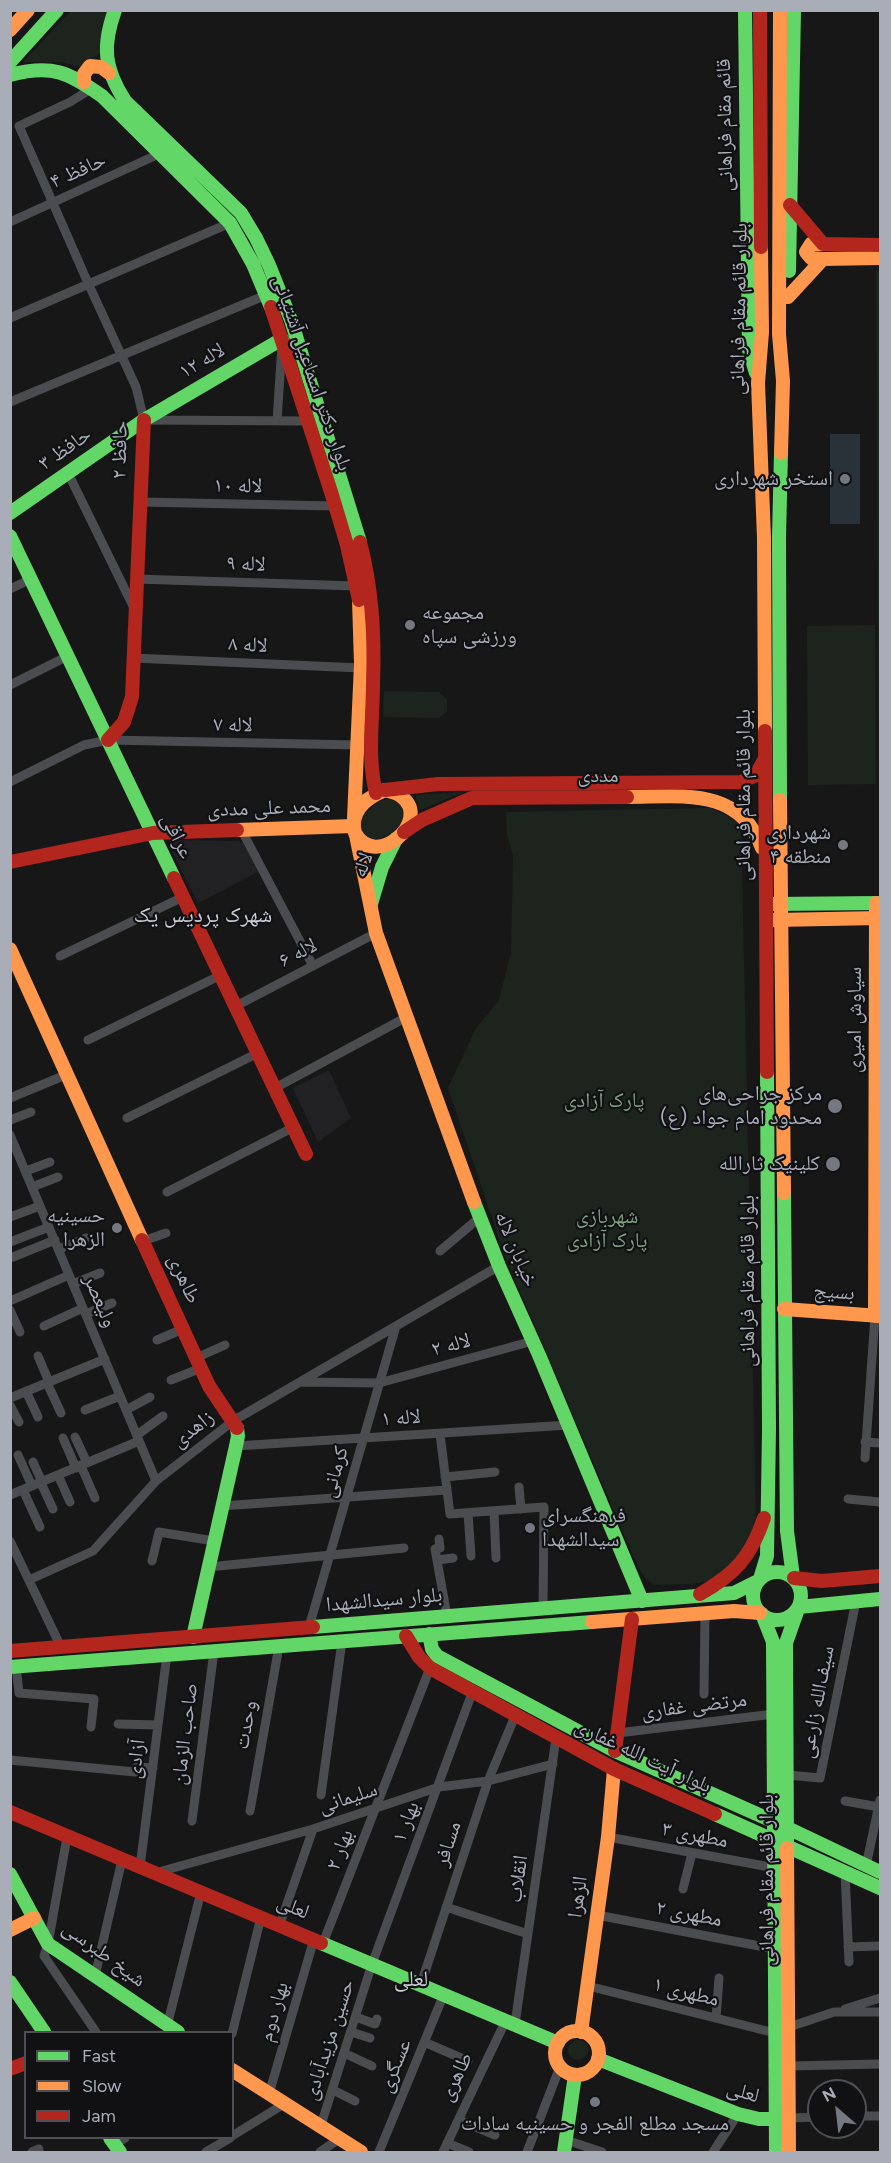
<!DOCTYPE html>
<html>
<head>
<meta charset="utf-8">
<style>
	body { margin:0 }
	#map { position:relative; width:891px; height:2163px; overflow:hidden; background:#171717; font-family:Figtree,sans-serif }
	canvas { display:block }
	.frame { position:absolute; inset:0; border:12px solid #a8adb8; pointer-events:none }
	.legend { position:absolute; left:24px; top:2031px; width:210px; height:108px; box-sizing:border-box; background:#111113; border:2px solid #4d4f55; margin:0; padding:8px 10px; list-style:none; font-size:18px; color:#a8adb8 }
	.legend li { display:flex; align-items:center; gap:12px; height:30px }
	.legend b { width:30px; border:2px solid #4d4f55 }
	.north { position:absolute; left:807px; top:2079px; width:60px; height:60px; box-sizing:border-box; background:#111113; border:2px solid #4d4f55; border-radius:50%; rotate:332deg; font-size:16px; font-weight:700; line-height:24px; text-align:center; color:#a8adb8 }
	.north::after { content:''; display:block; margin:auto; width:21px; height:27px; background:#757880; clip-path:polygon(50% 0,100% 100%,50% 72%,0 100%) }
</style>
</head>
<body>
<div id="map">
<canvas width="891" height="2163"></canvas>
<div class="frame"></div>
<ul class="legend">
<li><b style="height:8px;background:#63d668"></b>Fast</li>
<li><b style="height:8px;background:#ff974d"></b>Slow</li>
<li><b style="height:8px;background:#b3261e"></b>Jam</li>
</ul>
<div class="north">N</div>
</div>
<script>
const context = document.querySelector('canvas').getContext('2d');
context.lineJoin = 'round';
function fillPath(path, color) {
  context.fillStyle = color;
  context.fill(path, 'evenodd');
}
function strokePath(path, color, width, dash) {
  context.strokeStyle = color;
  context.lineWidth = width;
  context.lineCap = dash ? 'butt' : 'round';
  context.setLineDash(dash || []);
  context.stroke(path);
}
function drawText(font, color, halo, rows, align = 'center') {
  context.font = font + ' Figtree,"Noto Naskh Arabic",sans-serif';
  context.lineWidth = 4.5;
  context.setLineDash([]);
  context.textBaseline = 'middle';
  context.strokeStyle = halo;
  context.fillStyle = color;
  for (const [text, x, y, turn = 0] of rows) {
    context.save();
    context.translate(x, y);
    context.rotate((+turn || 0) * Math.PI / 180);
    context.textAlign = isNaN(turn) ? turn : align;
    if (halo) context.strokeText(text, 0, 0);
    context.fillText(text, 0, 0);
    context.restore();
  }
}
const built = new Path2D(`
	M172,840L239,841L244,844L258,872L198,903L169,846Z
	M329,1070L351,1118L318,1142L293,1088Z`);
const green = new Path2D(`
	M71,11H110L102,52L80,67L61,62H23Z
	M876,270H880L879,798Z
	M875,625L876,784L808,785L807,626Z
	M384,691L439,692L447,699V711L439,718L383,717Z
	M464,792L420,810L415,795Z
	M391,798C421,808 394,843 368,839L361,830L362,816L378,802Z
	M711,808L741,823L756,1517C750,1545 740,1571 709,1581C696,1585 668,1584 653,1585L644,1577L638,1567L506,1259L448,1088L475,1030L499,1000L511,953L513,856L507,834L506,812Z
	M568 2050a10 10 0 1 1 20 0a10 10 0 1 1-20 0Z`);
const water = new Path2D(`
	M830,434H860V524H830Z`);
const street = new Path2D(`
	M91,89L70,102L19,126L88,283L136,387L144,420L308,421
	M10,222L161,153
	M10,318L230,223
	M10,402L266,295
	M277,421L282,345
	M68,473L134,608
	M140,502L335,506
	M136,579L356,586
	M10,589L31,579
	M133,658L361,668
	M10,685L68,656
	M10,782L84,745L108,740L358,745
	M242,831L313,966
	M60,956L183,897
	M236,1006L376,933
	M88,1040L221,975
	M275,1088L405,1018
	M10,1098L68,1074
	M127,1118L258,1053
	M10,1120L31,1112
	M10,1135L156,1481
	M26,1171L50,1162
	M32,1187L58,1177
	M167,1192L294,1127
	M10,1217L40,1206
	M143,1241L166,1233
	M10,1242L49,1227
	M59,1249L86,1238
	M440,1251L479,1218
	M13,1257L55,1240
	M73,1284L100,1273
	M10,1301L69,1275
	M10,1310L20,1332
	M86,1314L112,1303
	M44,1326L83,1308
	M157,1340L183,1329
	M38,1356L49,1382
	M196,1358L225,1345
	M171,1380L201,1368
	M301,1382L379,1383L533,1341
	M47,1383L61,1413
	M26,1391L38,1417
	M10,1398L105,1359
	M10,1405L19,1422
	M85,1410L120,1396
	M126,1410L150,1397
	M440,1434L450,1514L544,1507L543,1609
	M137,1435L163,1416
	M75,1437L87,1463
	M63,1438L76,1468
	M865,1442L880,1443
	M236,1446L569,1425
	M18,1455L32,1486
	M865,1458L875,1316
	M33,1462L42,1482
	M81,1466L95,1498
	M58,1475L70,1502
	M445,1477L495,1472
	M41,1483L53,1509
	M519,1487L521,1509
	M23,1490L40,1527
	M10,1495L139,1441
	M848,1499L880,1502
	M221,1506L447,1490
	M494,1511L496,1558
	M468,1513L471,1556
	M439,1539L440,1548L435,1549L447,1616
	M10,1541L61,1647
	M437,1560L453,1558
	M152,1561L159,1532L214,1541
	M208,1567L404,1548
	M29,1580L93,1551L156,1481L233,1421L499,1266
	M309,1627L396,1326
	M16,1666L19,1693L94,1699L91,1727
	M704,1694L705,1613
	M118,1724L158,1725
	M618,1733L774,1714
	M10,1760L135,1772L137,1767L153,1768
	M788,1775L820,1778L856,1601
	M321,1795L342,1641
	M845,1801L879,1807
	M250,1811L279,1646
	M192,1821L214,1651
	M67,1837L48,1944L44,1956L96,2032
	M608,1837L775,1868
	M866,1866L880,1800
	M140,1867L167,1654
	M845,1872L849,1962
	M155,1873L313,1829L439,1787L488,1781L553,1764
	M683,1889L692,1853
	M446,1907L528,1934
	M597,1915L775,1949
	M280,1924L313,1829
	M323,1943L430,1668
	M848,1947L878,1946
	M95,1976L122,1860
	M421,1984L488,1781L515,1716
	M588,1986L775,2033
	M845,2009L880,1998
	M356,2017L375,2024L377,2019
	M716,2018L719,1978
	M515,2024L556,1738
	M167,2026L201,1892
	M789,2027L834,2012H880
	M351,2032L370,2038
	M232,2034L261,1917
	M424,2042L468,2061
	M344,2053L372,2066
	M789,2066L880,2064
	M333,2090L355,2101
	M269,2094L314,1939
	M855,2116H880
	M789,2118L819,2117
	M459,2120L495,2135
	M320,2128L372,1964L472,1693
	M232,2136L284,2104
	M122,2140L125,2138
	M566,2140L602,2152
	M447,2143L469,2152
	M32,2152L39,2149
	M206,2152L230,2138
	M320,2152L339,2139
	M379,2152L444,1994
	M443,2152L506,2020
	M527,2152L560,2067
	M713,2152L738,2114`);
const fast = new Path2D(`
	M115,10C102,46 104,68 125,101L241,213L256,238L269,265L291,320L360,542
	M745,10L749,350L756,373
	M10,62L57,10
	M10,75C52,64 68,72 102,96L230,223L253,264L271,307
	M789,271L794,10
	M10,513L144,420L282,339
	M10,536L174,878
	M780,800L779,537L781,453
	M371,904L382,867L396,839
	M772,904L880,903
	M784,1193L787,1531L793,1577
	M474,1202L499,1266L539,1355L642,1601
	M753 1596a24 24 0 1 1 48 0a24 24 0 1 1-48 0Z
	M760,1579L767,1556L769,1430L767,1072
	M799,1607L880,1599
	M762,1614L773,1642L776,2152
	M313,1627L734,1593L758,1581
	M429,1634L432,1649L437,1656L615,1751L775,1822L880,1872
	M193,1637L236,1446L238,1436L237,1428
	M10,1667L592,1622
	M715,1814L880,1888
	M787,1848L786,1643L798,1609
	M10,1874L48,1944L178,2032
	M321,1943L558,2043
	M10,1982L44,2032
	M598,2059L738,2114L759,2119H783
	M110,2138L120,2152
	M564,2152L575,2075`);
const slow = new Path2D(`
	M780,10L779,334L783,381L781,453
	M10,30L28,10
	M84,82V74L90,66L101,67L109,73
	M823,244H811L806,252L811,258L823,259
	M761,247L762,332L758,383L764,538L765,731
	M788,297L823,259L880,258
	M385,790C391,792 398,793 402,797C432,820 376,871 355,833C349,811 366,798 385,790Z
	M627,797C681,797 739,786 762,848
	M780,800L784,1193
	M354,818L361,664L359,600
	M237,830L353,826
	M356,835L376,933L474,1202
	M774,920L880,918
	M10,949L142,1240
	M784,1309L880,1316
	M875,1316L876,903
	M592,1622L734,1611L760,1613
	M787,1848L789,2152
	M10,1930L34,1918
	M555 2053a22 22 0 1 1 44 0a22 22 0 1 1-44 0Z
	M581,2032L608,1837L614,1769
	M232,2070L361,2152`);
const jam = new Path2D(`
	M760,10L761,247
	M790,205L823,244L880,245
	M271,307L332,495L347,545L359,600
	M360,542C372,588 375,635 373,683C373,720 367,757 376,793
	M765,731L767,1072
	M108,740L124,722L132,697L144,420
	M385,790L438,784L741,782L756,775L764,760
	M404,832L422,820L472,798L627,797
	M10,862L153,833L237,830
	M174,878L306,1154
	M142,1240L209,1386L237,1428
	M794,1578L822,1581L880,1576
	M700,1594C735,1574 751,1557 764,1518
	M406,1636L419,1657L430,1668L614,1769L715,1814
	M10,1651L313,1627
	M615,1751L632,1619
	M10,1812L321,1943
	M10,2069L26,2063`);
const markers = [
	[845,479,6,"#757880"],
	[410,625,6,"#757880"],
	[843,845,6,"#757880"],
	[835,1106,8,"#757880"],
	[833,1164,8,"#757880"],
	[117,1228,6,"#757880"],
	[530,1528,6,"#757880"],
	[595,2102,6,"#757880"]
];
const streetNames = [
	["قائم مقام فراهانی",725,125,-91],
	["حافظ ۴",78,171,-24],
	["بلوار قائم مقام فراهانی",739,309,-89],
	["لاله ۱۲",202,361,-31],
	["بلوار دکتر اسماعیل آشتیانی",312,373,71],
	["حافظ ۳",65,449,-35],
	["حافظ ۲",120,450,-89],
	["لاله ۱۰",238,486,1],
	["لاله ۹",246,564,2],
	["لاله ۸",248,645,3],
	["لاله ۷",233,725,1],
	["مددی",598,776],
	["بلوار قائم مقام فراهانی",744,795,-90],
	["محمد علی مددی",269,808,-2],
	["عراقی",177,836,64],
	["لاله",363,865,-70],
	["لاله ۶",298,953,-27],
	["سیاوش امیری",855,1020,-90],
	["خیابان لاله",516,1249,67],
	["طاهری",184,1279,66],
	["بلوار قائم مقام فراهانی",748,1281,-90],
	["بسیج",834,1292,4],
	["ولیعصر",100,1301,67],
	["لاله ۲",451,1345,-15],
	["لاله ۱",401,1418,-4],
	["زاهدی",193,1429,-38],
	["کرمانی",335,1472,-74],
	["بلوار سیدالشهدا",384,1600,-5],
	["سیف‌الله زارعی",817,1702,-79],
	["مرتضی غفاری",694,1706,-7],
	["وحدت",246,1725,-80],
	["صاحب الزمان",185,1734,-83],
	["بلوار آیت الله غفاری",643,1756,25],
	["آزادی",136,1759,-83],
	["سلیمانی",348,1798,-18],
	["بهار ۱",406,1822,-69],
	["مطهری ۳",695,1835,11],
	["مسافر",448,1844,-72],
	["بهار ۲",340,1850,-69],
	["انقلاب",518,1879,-82],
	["بلوار قائم مقام فراهانی",767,1880,-90],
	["الزهرا",578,1897,-82],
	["لعلی",293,1907,23],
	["مطهری ۲",689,1914,11],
	["شیخ طبرسی",104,1954,36],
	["مطهری ۱",686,1992,14],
	["بهار دوم",274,2012,-74],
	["حسین مزیدآبادی",329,2040,-72],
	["عسگری",395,2066,-68],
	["طاهری",456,2077,-64],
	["لعلی",743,2092,17]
];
const poiNames = [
	["استخر شهرداری",833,479],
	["مجموعه",422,613,"left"],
	["ورزشی سپاه",422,637,"left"],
	["شهرداری",831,833],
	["منطقه ۴",831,857],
	["مرکز جراحی‌های",822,1094],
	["محدود امام جواد (ع)",822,1118],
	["کلینیک ثارالله",820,1164],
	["حسینیه",105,1216],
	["الزهرا",105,1240],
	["فرهنگسرای",542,1516,"left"],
	["سیدالشهدا",542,1540,"left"],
	["مسجد مطلع الفجر و حسینیه سادات",595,2124,"center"]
];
const parkNames = [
	["پارک آزادی",604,1101],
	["شهربازی",607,1217],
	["پارک آزادی",607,1241]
];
const neighbourhoodNames = [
	["شهرک پردیس یک",203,916],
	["لعلی",411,1980]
];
fillPath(built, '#212123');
fillPath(green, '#1d241e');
fillPath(water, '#2a3239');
strokePath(street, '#4b4c50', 9);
strokePath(fast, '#63d668', 14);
strokePath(slow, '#ff974d', 14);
strokePath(jam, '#b3261e', 14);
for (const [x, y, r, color] of markers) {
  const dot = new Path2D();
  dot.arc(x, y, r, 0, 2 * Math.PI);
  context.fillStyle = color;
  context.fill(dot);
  strokePath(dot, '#111113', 2);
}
drawText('21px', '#a8adb8', '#111113', streetNames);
drawText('21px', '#a8adb8', '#111113', poiNames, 'right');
drawText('21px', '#7fa381', '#111113', parkNames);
drawText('22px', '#c9ccd4', '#111113', neighbourhoodNames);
</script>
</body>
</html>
